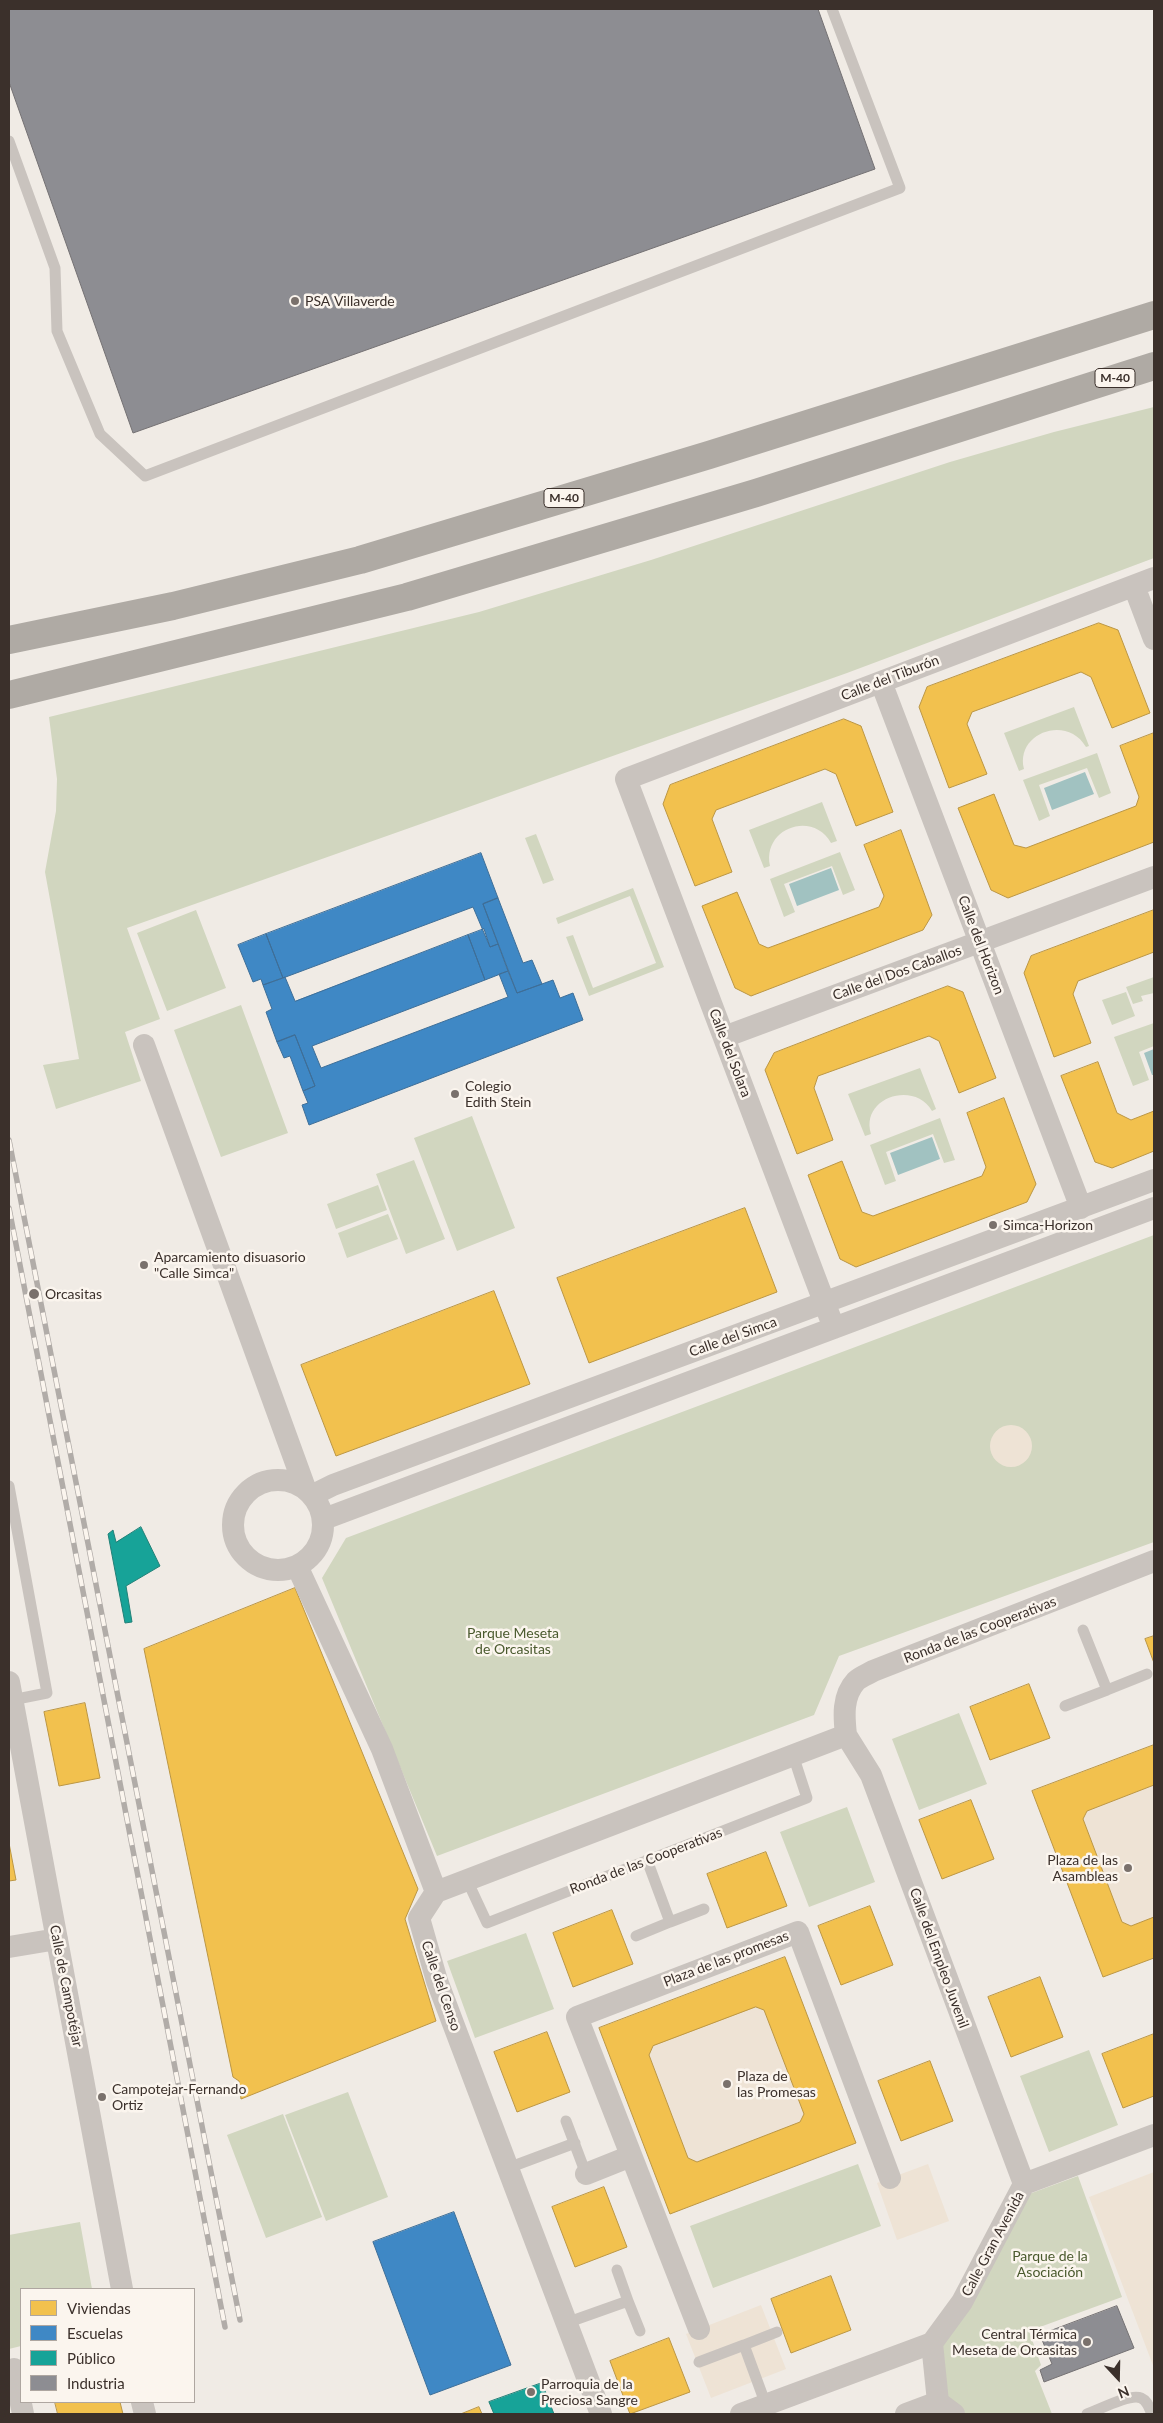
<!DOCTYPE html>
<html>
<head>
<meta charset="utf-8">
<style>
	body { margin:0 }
	#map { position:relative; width:1163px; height:2423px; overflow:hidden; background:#f0ebe5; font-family:Lato,sans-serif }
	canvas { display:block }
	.frame { position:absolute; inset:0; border:10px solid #3b302b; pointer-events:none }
	.legend { position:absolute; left:20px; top:2288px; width:175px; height:115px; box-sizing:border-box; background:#fbf5ee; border:1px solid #aea6a0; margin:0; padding:6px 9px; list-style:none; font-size:15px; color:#3b302b }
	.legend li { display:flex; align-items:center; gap:10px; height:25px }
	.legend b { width:25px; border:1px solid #aea6a0 }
	.north { position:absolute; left:1093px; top:2353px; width:50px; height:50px; -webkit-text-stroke:4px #fbf5ee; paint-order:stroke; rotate:159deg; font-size:14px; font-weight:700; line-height:20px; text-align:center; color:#3b302b }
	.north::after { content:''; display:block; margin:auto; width:18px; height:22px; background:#3b302b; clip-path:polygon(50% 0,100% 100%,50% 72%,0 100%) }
</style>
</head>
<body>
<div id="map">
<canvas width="1163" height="2423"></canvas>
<div class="frame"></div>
<ul class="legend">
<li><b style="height:14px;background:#f2c14e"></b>Viviendas</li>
<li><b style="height:14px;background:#3f88c5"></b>Escuelas</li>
<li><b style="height:14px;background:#17a398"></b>Público</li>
<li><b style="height:14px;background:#8d8d92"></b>Industria</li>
</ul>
<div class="north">N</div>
</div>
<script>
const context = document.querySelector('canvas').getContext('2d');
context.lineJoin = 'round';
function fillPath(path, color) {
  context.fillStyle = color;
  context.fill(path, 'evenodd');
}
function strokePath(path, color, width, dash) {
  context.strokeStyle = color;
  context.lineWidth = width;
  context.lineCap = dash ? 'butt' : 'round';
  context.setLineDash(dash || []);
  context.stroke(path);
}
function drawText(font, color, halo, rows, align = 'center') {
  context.font = font + ' Lato,sans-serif';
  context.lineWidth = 5;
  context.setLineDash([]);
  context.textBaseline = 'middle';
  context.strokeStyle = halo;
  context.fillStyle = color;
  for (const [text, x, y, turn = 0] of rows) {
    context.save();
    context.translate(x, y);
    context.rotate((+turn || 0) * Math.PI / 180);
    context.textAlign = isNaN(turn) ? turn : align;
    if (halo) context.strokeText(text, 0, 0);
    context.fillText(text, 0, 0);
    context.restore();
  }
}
const green = new Path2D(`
	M1154,407V558L847,673L127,928L160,1019L125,1032L141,1081L56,1109L43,1065L79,1059L45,872L56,811L57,779L49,717L479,612L651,560L950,462L1054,432Z
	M1074,707L1089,746L1086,747C1067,714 1015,733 1024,769L1019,771L1004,733Z
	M1097,753L1111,793L1099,798L1087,768L1039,785L1050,816L1039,821L1023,780Z
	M822,802L837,841L831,843C813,810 762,828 770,866L764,868L749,830Z
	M536,834L554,880L543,884L525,838Z
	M840,852L855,890L843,895L832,866L784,884L795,912L784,917L770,879Z
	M633,888L664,967L589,996L566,937L573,935L593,988L656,963L630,896L558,924L556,918Z
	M196,910L226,988L167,1011L137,933Z
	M1154,977V993L1141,996L1143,1001L1133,1004L1126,987Z
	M1126,992L1135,1016L1112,1025L1102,1000Z
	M241,1005L288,1133L221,1157L174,1030Z
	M1154,1023V1046L1139,1052L1149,1080L1133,1086L1114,1037Z
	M920,1068L936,1109L932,1111C914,1080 860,1098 871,1134L865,1136L848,1094Z
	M472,1116L515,1228L457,1251L414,1138Z
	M940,1118L955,1160L944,1163L933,1134L886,1152L896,1181L885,1185L870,1145Z
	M414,1160L445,1239L406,1254L376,1174Z
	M378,1185L387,1210L336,1229L327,1204Z
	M388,1214L398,1239L347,1258L338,1233Z
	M1154,1235V1542L839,1656L814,1715L437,1856L322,1578L346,1538Z
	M959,1713L987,1784L919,1810L892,1739Z
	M847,1807L875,1882L809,1907L780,1832Z
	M526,1933L554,2009L475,2038L447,1961Z
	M1089,2050L1118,2125L1049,2152L1020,2076Z
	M348,2092L388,2197L326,2221L285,2115Z
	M283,2114L322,2217L266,2238L227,2135Z
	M858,2164L881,2226L713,2288L690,2226Z
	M1078,2176L1122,2297L1029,2331L1041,2365L1035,2371L1052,2414H959L938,2402L939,2341L1029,2194Z
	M80,2222L92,2289H21V2346L9,2349V2235Z`);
const plaza = new Path2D(`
	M990 1446a21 21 0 1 1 42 0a21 21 0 1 1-42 0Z
	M1154,1785V1917L1131,1926L1122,1922L1083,1819L1087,1811Z
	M756,2007L764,2010L804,2114L800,2122L697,2162L688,2158L649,2055L653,2046Z
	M928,2164L949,2221L897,2240L877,2183Z
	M1154,2172V2368L1089,2197Z
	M761,2305L786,2369L711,2398L686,2334Z`);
const water = new Path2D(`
	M1085,772L1094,794L1052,810L1044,788Z
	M831,868L839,890L797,906L789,884Z
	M1154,1049V1075H1152L1144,1053Z
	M932,1137L940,1159L898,1175L890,1153Z`);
const homes = new Path2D(`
	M1099,623L1118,630L1150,713L1112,728L1091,677L1081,672L972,712L967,724L987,774L949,788L919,707L927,687Z
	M844,719L861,726L893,812L856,826L836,774L825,769L716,810L712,819L732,872L695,886L663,804L670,785Z
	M1154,733V842L1008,898L991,890L958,808L994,794L1014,845L1026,848L1136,806L1139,797L1120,746Z
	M901,830L932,915L923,930L751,996L735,988L702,906L737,892L759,944L768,948L879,907L884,896L864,845Z
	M1154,910V952L1078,981L1073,994L1091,1043L1054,1057L1024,973L1031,956Z
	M948,986L963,992L996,1078L959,1093L939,1041L929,1036L818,1076L814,1088L833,1140L797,1154L765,1070L774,1053Z
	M1098,1062L1117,1113L1131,1120L1154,1111V1151L1112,1168L1095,1162L1061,1076Z
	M1004,1098L1036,1184L1027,1202L856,1267L840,1259L808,1175L842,1161L862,1212L873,1216L982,1176L986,1167L967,1113Z
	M745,1208L777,1292L589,1363L557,1278Z
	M494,1291L530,1384L336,1456L301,1365Z
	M295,1588L418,1889L405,1919L436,2021L241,2099L239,2081L233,2077L144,1649Z
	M1154,1636V1663L1145,1639Z
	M1029,1684L1050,1738L990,1760L970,1707Z
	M85,1703L100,1778L59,1786L44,1712Z
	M1154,1745V1785L1087,1811L1083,1819L1122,1922L1131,1926L1154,1917V1958L1103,1977L1032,1791Z
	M971,1800L994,1859L942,1879L919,1820Z
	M9,1843L16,1880L9,1881Z
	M766,1852L787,1906L727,1928L707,1874Z
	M870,1906L893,1965L841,1985L818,1926Z
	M612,1910L633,1964L573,1987L553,1933Z
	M785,1957L856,2143L670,2214L599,2028ZM756,2007L764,2010L804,2114L800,2122L697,2162L688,2158L649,2055L653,2046Z
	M1040,1977L1063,2037L1011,2057L988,1997Z
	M547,2032L570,2092L517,2112L494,2052Z
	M1154,2034V2096L1123,2108L1102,2054Z
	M930,2061L953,2121L901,2141L878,2081Z
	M604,2187L627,2247L575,2267L552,2207Z
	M831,2276L851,2330L791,2353L771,2299Z
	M669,2338L690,2392L630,2414L610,2361Z
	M55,2402H120L123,2414H58Z
	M479,2407L482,2414H461Z`);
const schools = new Path2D(`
	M481,853L498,898L483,904L498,944L490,947L473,907L283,978L266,934Z
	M498,898L523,963L532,960L542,984L517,993L483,904Z
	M484,929L490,947L498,944L508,971L485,980L468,935Z
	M266,934L283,978L263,985L261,979L253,982L238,945Z
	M468,935L485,980L312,1046L321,1068L508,997L499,974L508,971L517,993L553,980L560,998L573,993L583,1020L309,1125L302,1105L308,1103L303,1091L315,1086L295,1035L277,1042L266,1012L272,1009L263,985L285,977L295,1001Z
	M295,1035L315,1086L303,1091L290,1056L284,1058L277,1042Z
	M454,2212L511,2365L430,2395L373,2242Z`);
const public = new Path2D(`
	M141,1527L160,1566L126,1586L132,1622L125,1623L108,1534L113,1530L116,1542Z
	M542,2383L554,2414H494L489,2402Z`);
const industry = new Path2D(`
	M9,9H818L875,169L133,433L9,82Z
	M1117,2306L1134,2348L1044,2382L1040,2370L1052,2364L1040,2335Z`);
const lane = new Path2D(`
	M9,141L55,268L57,331L100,434L145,476L900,188L832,9
	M9,1486L47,1693L12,1700
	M1083,1630L1107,1690L1147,1674
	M1065,1706L1107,1690
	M647,1860L670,1922L704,1909
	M467,1880L487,1923L807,1798L793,1755
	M636,1936L670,1922
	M566,2121L586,2174
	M508,2168L575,2143
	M628,2301L640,2331
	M566,2323L628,2301L617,2270
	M699,2362L744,2345
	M766,2405L744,2345L777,2332
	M1087,2414C1099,2410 1130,2393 1141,2398C1148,2401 1149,2408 1152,2414`);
const street = new Path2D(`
	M1134,586L1154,639
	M881,682L1081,1208
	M724,1037L1154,877
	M144,1045L305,1488
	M834,1328L626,779L1154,578
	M233 1525a45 45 0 1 1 90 0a45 45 0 1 1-90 0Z
	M313,1495L333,1485L1154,1180
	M324,1519L1154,1208
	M297,1566L382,1749L436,1892L419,1918L437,1981L601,2414
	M9,1682L122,2289
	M846,1735L871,1775L1024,2184
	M436,1892L846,1735C844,1717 842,1696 856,1681C860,1677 868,1674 873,1671L1154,1561
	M9,1947L57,1939
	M586,2174L631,2156
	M699,2329L577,2017L798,1932L890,2178
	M932,2343L938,2402
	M14,2369L23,2414
	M142,2402L145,2414
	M741,2414L932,2343L962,2302L1024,2184L1154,2135
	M906,2414L938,2402L954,2414`);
const highway = new Path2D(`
	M9,640L173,606L360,560L709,455L1154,315
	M9,695L407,597L756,493L1154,366`);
const rail = new Path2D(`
	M9,1140L240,2320
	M9,1208L225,2327`);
const markers = [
	[295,301,5,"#7a716c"],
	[455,1094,5,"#7a716c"],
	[993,1225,5,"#7a716c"],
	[144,1265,5,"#7a716c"],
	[34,1294,6,"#7a716c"],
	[1128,1868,5,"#7a716c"],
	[727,2084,5,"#7a716c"],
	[102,2097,5,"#7a716c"],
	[1087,2342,5,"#7a716c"],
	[531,2392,5,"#7a716c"]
];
const shields = [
	[1115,378,40],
	[564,498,40]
];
const shieldNames = [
	["M-40",1115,378],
	["M-40",564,498]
];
const poiNames = [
	["PSA Villaverde",305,301],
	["Colegio",465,1086],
	["Edith Stein",465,1102],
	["Simca-Horizon",1003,1225],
	["Aparcamiento disuasorio",154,1257],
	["\"Calle Simca\"",154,1273],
	["Orcasitas",45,1294],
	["Plaza de las",1118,1860,"right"],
	["Asambleas",1118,1876,"right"],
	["Plaza de",737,2076],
	["las Promesas",737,2092],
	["Campotejar-Fernando",112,2089],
	["Ortiz",112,2105],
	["Central Térmica",1077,2334,"right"],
	["Meseta de Orcasitas",1077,2350,"right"],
	["Parroquia de la",541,2384],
	["Preciosa Sangre",541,2400]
];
const streetNames = [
	["Calle del Tiburón",890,678,-21],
	["Calle del Horizon",981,945,69],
	["Calle del Dos Caballos",897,973,-20],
	["Calle del Solara",730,1053,69],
	["Calle del Simca",733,1337,-20],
	["Ronda de las Cooperativas",980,1630,-21],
	["Ronda de las Cooperativas",646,1861,-21],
	["Calle del Empleo Juvenil",939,1958,70],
	["Plaza de las promesas",726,1959,-21],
	["Calle de Campotéjar",66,1986,79],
	["Calle del Censo",441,1986,71],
	["Calle Gran Avenida",993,2244,-62]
];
const parkNames = [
	["Parque Meseta",513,1633],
	["de Orcasitas",513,1649],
	["Parque de la",1050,2256],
	["Asociación",1050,2272]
];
fillPath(green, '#d1d6bf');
fillPath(plaza, '#eee3d5');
fillPath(water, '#a1c2c1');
fillPath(homes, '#f2c14e');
strokePath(homes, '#bb9644', 1);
fillPath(schools, '#3f88c5');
strokePath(schools, '#3e6e97', 1);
fillPath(public, '#17a398');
strokePath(public, '#228077', 1);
fillPath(industry, '#8d8d92');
strokePath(industry, '#747173', 1);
strokePath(lane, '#c9c3be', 11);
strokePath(street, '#c9c3be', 22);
strokePath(highway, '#afaaa4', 28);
strokePath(rail, '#b1aca8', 5.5);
strokePath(rail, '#fbf5ee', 4, [11]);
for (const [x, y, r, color] of markers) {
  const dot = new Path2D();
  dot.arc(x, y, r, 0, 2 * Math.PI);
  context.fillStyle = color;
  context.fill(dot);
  strokePath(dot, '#fbf5ee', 2);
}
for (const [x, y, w] of shields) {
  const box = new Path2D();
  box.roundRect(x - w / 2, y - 9.5, w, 19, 4);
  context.fillStyle = '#fbf5ee';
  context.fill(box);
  strokePath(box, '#3b302b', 1);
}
drawText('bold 12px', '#3b302b', null, shieldNames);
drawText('14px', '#3b302b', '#fbf5ee', poiNames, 'left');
drawText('14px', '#3b302b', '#fbf5ee', streetNames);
drawText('14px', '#4a5a2e', '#fbf5ee', parkNames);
</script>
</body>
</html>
